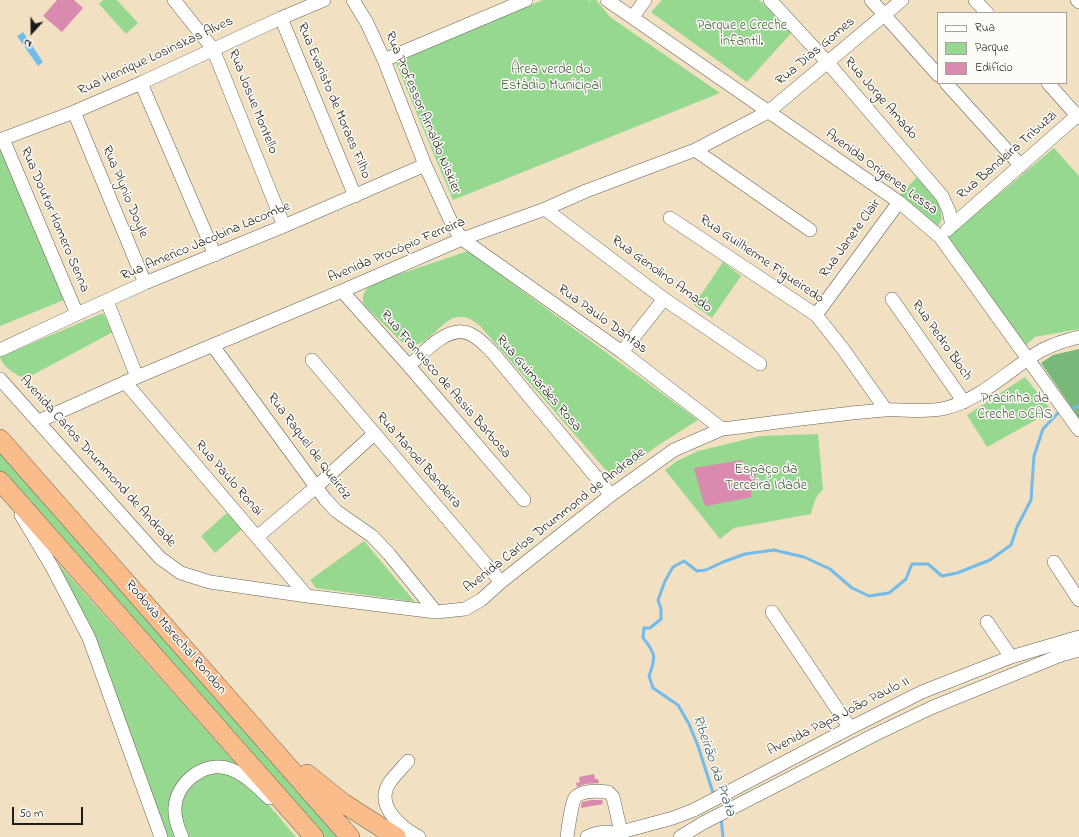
<!DOCTYPE html>
<html>
<head>
<meta charset="utf-8">
<style>
	body { margin:0 }
	#map { position:relative; width:1079px; height:837px; overflow:hidden; background:#f1e0c2; font-family:"Indie Flower",sans-serif }
	canvas { display:block }
	.legend { position:absolute; left:937px; top:12px; width:130px; height:72px; box-sizing:border-box; background:#fdfcf7; border:1px solid #a3a29f; margin:0; padding:5px 7px; list-style:none; font-size:12px; color:#1c1c1c }
	.legend li { display:flex; align-items:center; gap:8px; height:20px }
	.legend b { width:20px; border:1px solid #a3a29f }
	.north { position:absolute; left:12px; top:12px; width:40px; height:40px; -webkit-text-stroke:3px #fdfcf7; paint-order:stroke; rotate:201deg; font-size:11px; font-weight:700; line-height:16px; text-align:center; color:#1c1c1c }
	.north::after { content:''; display:block; margin:auto; width:14px; height:18px; background:#1c1c1c; clip-path:polygon(50% 0,100% 100%,50% 72%,0 100%) }
	.scale { position:absolute; left:12px; top:807px; width:71px; height:18px; box-sizing:border-box; border:2px solid #1c1c1c; border-top:0; padding-left:5px; font-size:12px; line-height:14px; white-space:nowrap; color:#1c1c1c; -webkit-text-stroke:3px #fdfcf7; paint-order:stroke }
</style>
</head>
<body>
<div id="map">
<canvas width="1079" height="837"></canvas>
<ul class="legend">
<li><b style="height:5px;background:#fff"></b>Rua</li>
<li><b style="height:11px;background:#96d890"></b>Parque</li>
<li><b style="height:11px;background:#da8aae"></b>Edifício</li>
</ul>
<div class="north">N</div>
<div class="scale">50 m</div>
</div>
<script>
const context = document.querySelector('canvas').getContext('2d');
context.lineJoin = 'round';
function fillPath(path, color) {
  context.fillStyle = color;
  context.fill(path, 'evenodd');
}
function strokePath(path, color, width, dash) {
  context.strokeStyle = color;
  context.lineWidth = width;
  context.lineCap = dash ? 'butt' : 'round';
  context.setLineDash(dash || []);
  context.stroke(path);
}
function drawText(font, color, halo, rows, align = 'center') {
  context.font = font + ' "Indie Flower",sans-serif';
  context.lineWidth = 3;
  context.setLineDash([]);
  context.textBaseline = 'middle';
  context.strokeStyle = halo;
  context.fillStyle = color;
  for (const [text, x, y, turn = 0] of rows) {
    context.save();
    context.translate(x, y);
    context.rotate((+turn || 0) * Math.PI / 180);
    context.textAlign = isNaN(turn) ? turn : align;
    if (halo) context.strokeText(text, 0, 0);
    context.fillText(text, 0, 0);
    context.restore();
  }
}
const green = new Path2D(`
	M103,0H117L138,23L126,34L99,4Z
	M543,0H588L592,4L589,0H596L610,17L720,93L453,200L395,61Z
	M662,0H759L793,31L747,82L651,12Z
	M1054,148L1079,176V329L1035,337L1026,345L948,237Z
	M0,149L64,300L0,326Z
	M917,177L939,203L942,218L938,227L918,209L900,195Z
	M468,251L698,420L654,448L624,472L617,474L610,473L604,468L481,327C444,292 433,360 402,342L364,305C361,294 365,290 373,283Z
	M723,262L741,276L712,318L694,305Z
	M103,313L113,332L25,379C16,374 3,368 0,357Z
	M1025,377L1052,411L987,447L967,415Z
	M818,434L823,490C815,495 813,506 811,514L734,528L720,539L665,470L677,461L698,451L760,436Z
	M0,448L343,837H321L0,474Z
	M227,513L242,529L215,553L201,536Z
	M364,541L415,602L316,588L310,580Z
	M47,551L238,766L184,779L176,837H166Z
	M216,772C248,774 276,814 296,837H186C174,804 182,782 216,772Z`);
const forest = new Path2D(`
	M1079,349V418L1041,363L1053,355Z`);
const water = new Path2D(`
	M23,32L43,62L38,66L17,36Z`);
const stream = new Path2D(`
	M1069,410L1079,406
	M714,796L698,746L689,724L678,705L653,688L649,676C656,658 656,653 643,638L644,628H650L661,619V609L658,600L665,581L673,567L684,561L697,571L706,570L723,562L745,554L774,550L804,557L830,569L852,588L869,596L889,593L906,579L912,564H928L942,576L957,573L990,560L1011,545L1017,527L1031,500L1034,456L1043,429L1058,413L1062,412
	M721,818L723,837`);
const building = new Path2D(`
	M57,0H74L83,8L62,32L43,16Z
	M742,460L745,471L754,470L757,487L750,488L752,497L707,506L704,504L694,468Z
	M594,774L595,779H598L599,783L585,784L577,787L576,783L580,782L579,777Z
	M591,800H602L603,804L581,808L582,802Z`);
const minor = new Path2D(`
	M174,0L213,49L284,226
	M353,0L367,23L384,60L425,165L453,226L462,239L622,352L722,429
	M607,0L899,202L940,237L1079,430
	M770,0L828,63L942,196L949,211L952,226
	M871,0L938,75
	M975,0L987,13
	M1077,0L1079,2
	M633,17L645,0
	M281,18L355,196
	M384,60L526,0
	M141,83L215,255
	M946,83L1021,166
	M1048,83L1079,118
	M74,112L145,283
	M3,139L77,314
	M0,140L74,112L141,83L281,18L324,0
	M695,150L810,230
	M545,209L664,299L760,364
	M670,218L816,315L843,349L886,410
	M947,230L1079,114
	M342,291L409,366L524,500
	M892,299L964,402
	M107,301L137,377
	M816,315L899,202
	M213,346L325,499L336,511L372,536L389,554L436,612
	M0,350L77,314L145,283L284,226L425,165
	M622,352L664,299
	M312,360L501,582
	M409,366C424,352 450,322 472,335C480,339 487,347 493,353L611,495
	M0,379L160,558L181,573L210,582L307,596L436,612L465,609L481,600L501,582L611,495L674,450L722,429C776,423 830,414 885,410C905,409 926,413 946,408C980,400 1011,368 1042,350C1054,344 1066,340 1079,337
	M125,382L307,596
	M39,421L137,377L342,291L462,239L545,209L586,191L695,150L768,112L902,0
	M21,515L52,567L89,638L161,837
	M257,537L316,487L374,434
	M1054,562L1079,600
	M772,612L850,728
	M987,622L1011,657
	M408,761C402,768 395,775 390,782C374,805 400,827 419,837
	M620,835L621,832L673,818L694,810L850,728L922,692L1011,657L1079,637
	M182,837C178,828 174,817 175,807C177,782 205,760 230,769C246,775 258,787 269,798
	M567,837C568,829 572,802 575,798C581,790 599,791 608,792L613,797L621,832
	M587,837C598,831 611,830 622,837
	M680,837L703,823L876,734L933,707L1061,655L1079,650`);
const highway = new Path2D(`
	M0,439L350,837
	M0,481L314,837
	M307,774L343,803L396,837`);
const parkNames = [
	["Parque e Creche",742,27],
	["infantil.",742,43],
	["Área verde do",551,71],
	["Estádio Municipal",551,87],
	["Pracinha da",1015,400],
	["Creche OCAS",1015,416],
	["Espaço da",766,471],
	["Terceira Idade",766,487]
];
const streetNames = [
	["Rua Dias Gomes",816,52,-40],
	["Rua Henrique Losinskas Alves",156,57,-25],
	["Rua Jorge Amado",880,99,49],
	["Rua Evaristo de Moraes Filho",333,101,67],
	["Rua Josue Montello",252,102,68],
	["Rua Professor Arnaldo Niskier",422,113,67],
	["Rua Bandeira Tribuzzi",1008,156,-41],
	["Avenida Origenes Lessa",881,173,36],
	["Rua Plynio Doyle",124,192,67],
	["Rua Doutor Homero Senna",54,220,67],
	["Rua Janete Clair",851,239,-54],
	["Rua Americo Jacobina Lacombe",206,242,-23],
	["Avenida Procópio Ferreira",397,251,-23],
	["Rua Guilherme Figueiredo",761,260,34],
	["Rua Genolino Amado",661,275,36],
	["Rua Paulo Dantas",602,320,36],
	["Rua Pedro Bloch",941,341,55],
	["Rua Guimarães Rosa",538,384,49],
	["Rua Francisco de Assis Barbosa",445,385,49],
	["Rua Raquel de Queiróz",308,447,53],
	["Rua Manoel Bandeira",418,461,49],
	["Avenida Carlos Drummond de Andrade",97,462,48],
	["Rua Paulo Ronai",228,479,49],
	["Avenida Carlos Drummond de Andrade",555,521,-38],
	["Rodovia Marechal Rondon",175,638,49],
	["Avenida Papa João Paulo II",839,717,-27]
];
const waterNames = [
	["Ribeirão da Prata",713,766,71]
];
fillPath(green, '#96d890');
fillPath(forest, '#78b87a');
fillPath(water, '#73bbea');
strokePath(stream, '#73bbea', 3);
fillPath(building, '#da8aae');
strokePath(minor, '#676156', 14);
strokePath(highway, '#676156', 20);
strokePath(minor, '#fff', 13);
strokePath(highway, '#f9bc8a', 19);
drawText('14px', '#475e45', '#fdfcf7', parkNames);
drawText('14px', '#1c1c1c', '#fdfcf7', streetNames);
drawText('italic 15px', '#3f5c6e', '#fdfcf7', waterNames);
</script>
</body>
</html>
